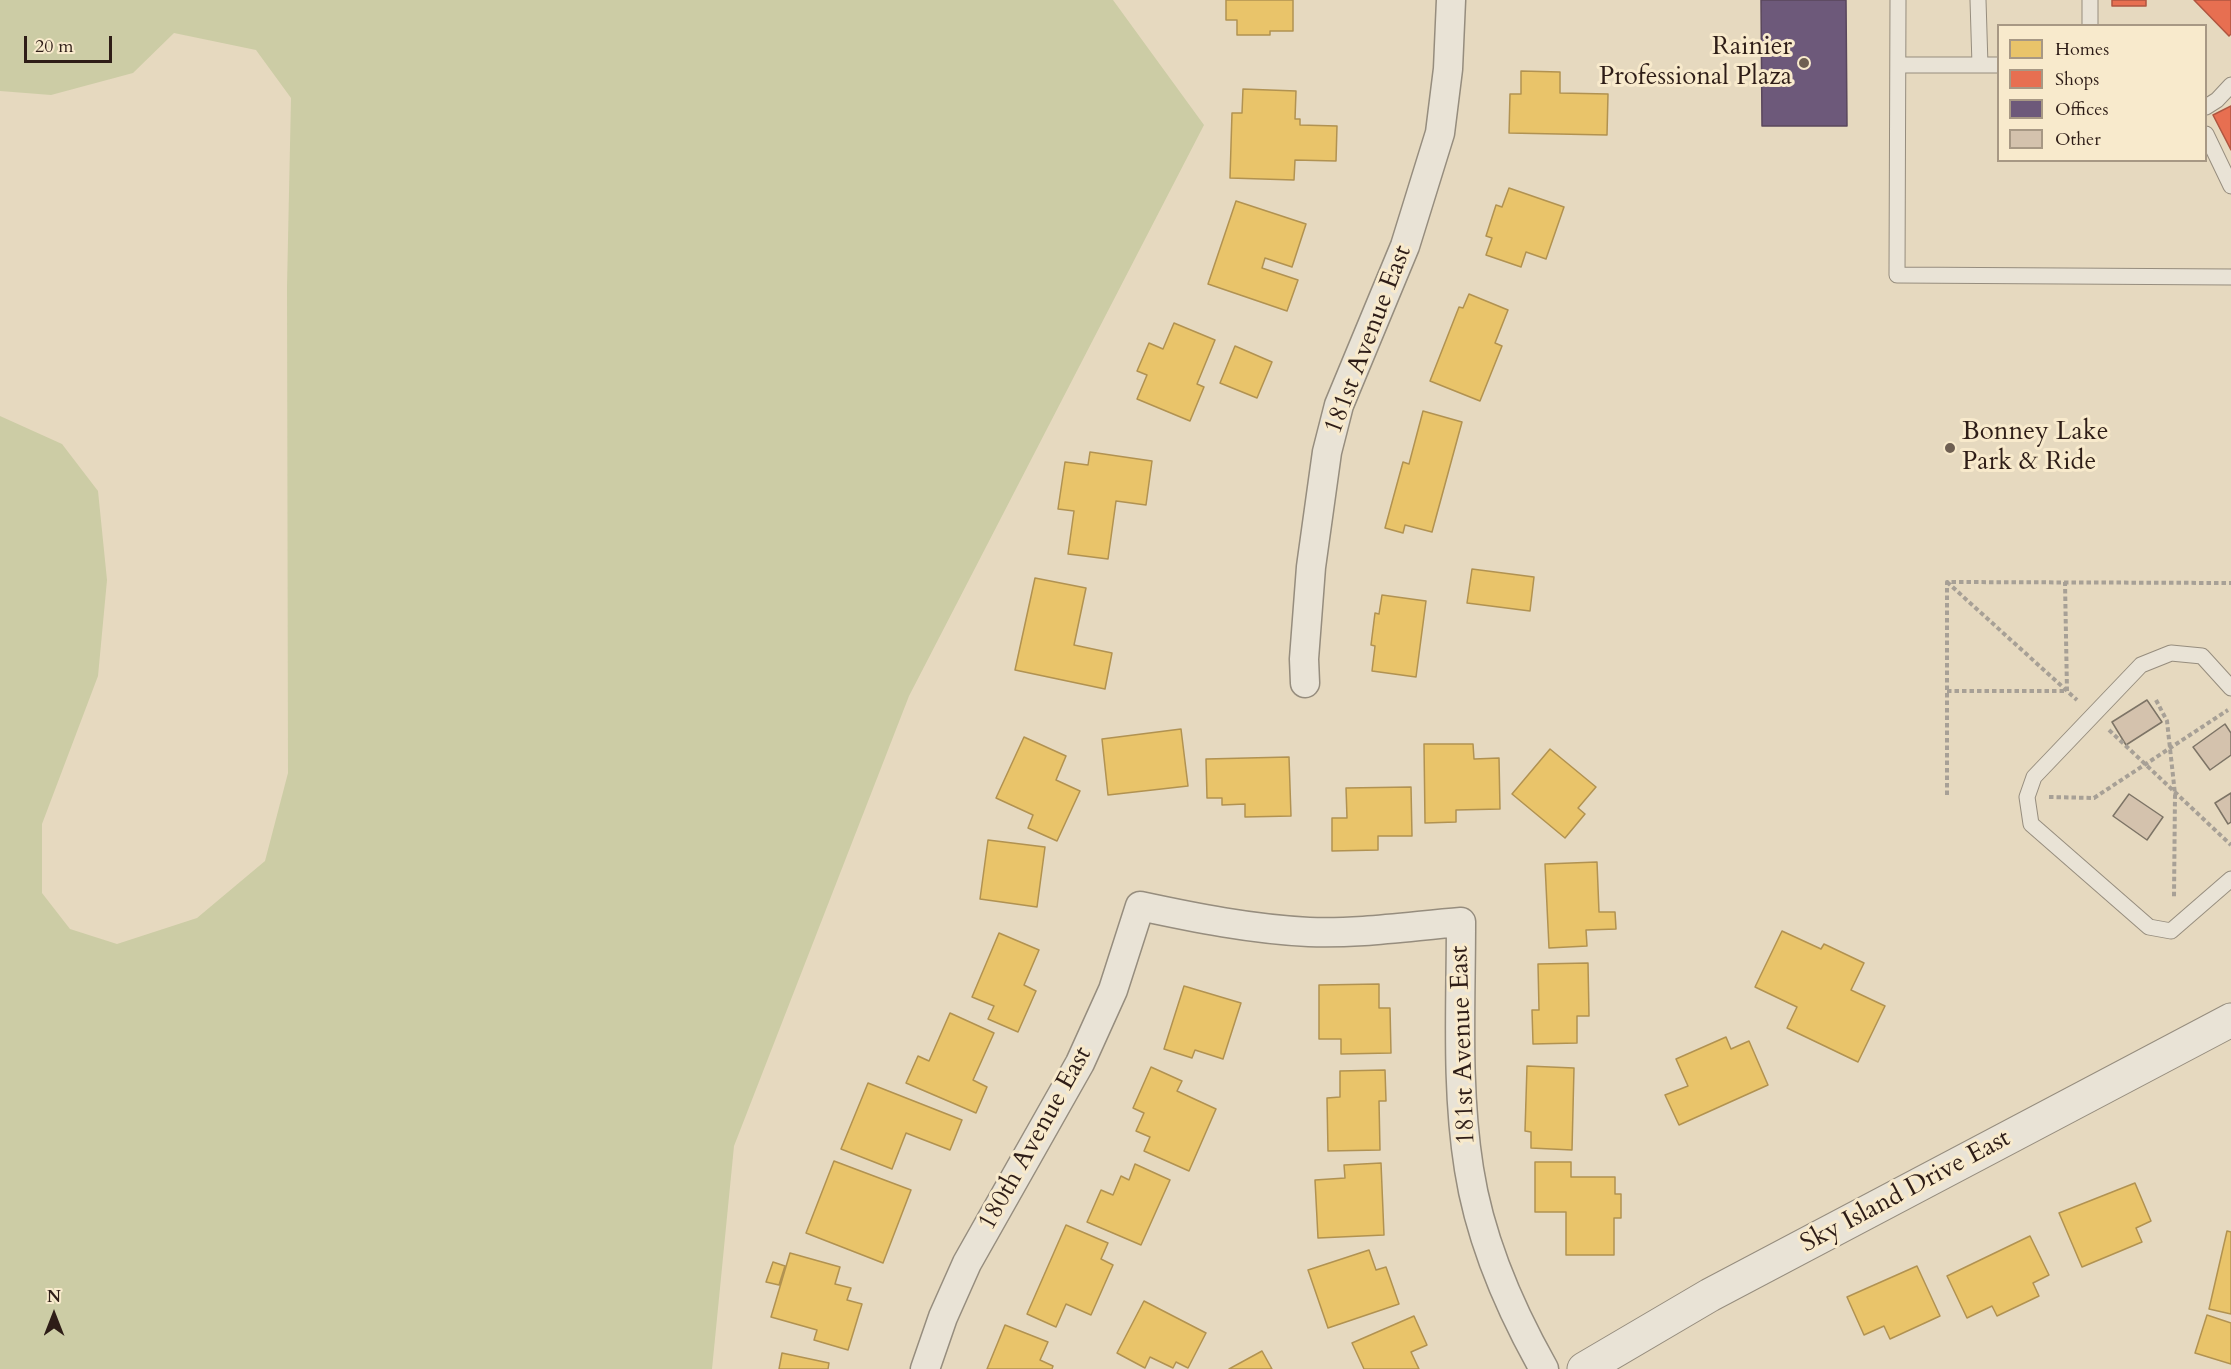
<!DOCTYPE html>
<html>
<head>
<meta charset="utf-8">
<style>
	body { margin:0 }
	#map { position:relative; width:2231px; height:1369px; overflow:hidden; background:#e6d9bf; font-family:Cardo,serif }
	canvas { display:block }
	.legend { position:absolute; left:1997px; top:24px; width:210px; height:138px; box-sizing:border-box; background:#f8eacc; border:2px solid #a79884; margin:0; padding:8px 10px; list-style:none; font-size:18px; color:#2e1d17 }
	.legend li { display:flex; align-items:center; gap:12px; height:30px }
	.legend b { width:30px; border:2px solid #a79884 }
	.north { position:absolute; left:24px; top:1285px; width:60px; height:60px; -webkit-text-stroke:4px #f8eacc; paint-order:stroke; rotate:0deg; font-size:16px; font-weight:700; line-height:24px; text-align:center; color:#2e1d17 }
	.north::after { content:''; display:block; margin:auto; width:21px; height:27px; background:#2e1d17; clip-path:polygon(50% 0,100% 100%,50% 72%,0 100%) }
	.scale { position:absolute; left:24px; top:36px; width:88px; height:27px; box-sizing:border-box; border:3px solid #2e1d17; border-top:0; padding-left:8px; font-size:18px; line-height:21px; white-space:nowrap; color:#2e1d17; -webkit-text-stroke:4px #f8eacc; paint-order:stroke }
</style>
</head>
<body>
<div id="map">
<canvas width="2231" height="1369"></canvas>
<ul class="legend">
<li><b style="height:16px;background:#e9c46a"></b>Homes</li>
<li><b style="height:16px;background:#e76f51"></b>Shops</li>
<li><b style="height:16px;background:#6d597a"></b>Offices</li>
<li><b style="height:16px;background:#d4c2ad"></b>Other</li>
</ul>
<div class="north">N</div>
<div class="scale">20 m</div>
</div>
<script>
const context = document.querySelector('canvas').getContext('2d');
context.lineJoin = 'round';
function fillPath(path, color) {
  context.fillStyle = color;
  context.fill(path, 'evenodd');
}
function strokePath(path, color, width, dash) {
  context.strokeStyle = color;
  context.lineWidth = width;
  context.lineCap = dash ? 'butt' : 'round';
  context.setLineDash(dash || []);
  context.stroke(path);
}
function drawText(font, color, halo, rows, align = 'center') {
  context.font = font + ' Cardo,serif';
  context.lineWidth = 6;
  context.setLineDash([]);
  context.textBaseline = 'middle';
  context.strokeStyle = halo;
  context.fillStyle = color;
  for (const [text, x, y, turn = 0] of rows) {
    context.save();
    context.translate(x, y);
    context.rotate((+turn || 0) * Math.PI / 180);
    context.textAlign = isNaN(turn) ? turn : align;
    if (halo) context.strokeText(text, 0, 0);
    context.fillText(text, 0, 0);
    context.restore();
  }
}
const green = new Path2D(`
	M0,0H1113L1204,125L909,696L734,1146L712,1369H0V416L62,444L98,491L107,580L98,676L42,824V893L70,929L117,944L197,918L265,861L288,773L287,287L291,98L256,50L174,33L133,73L51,95L0,91Z`);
const homes = new Path2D(`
	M1226,0H1293V31H1270V35H1237V20H1226Z
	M1521,71L1560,72V93L1608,94L1607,135L1509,133L1510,94H1521Z
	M1243,89L1296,91L1295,119H1300V125L1337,126L1336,161L1295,160L1294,180L1230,178L1232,113H1242Z
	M1509,188L1564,207L1546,259L1526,252L1521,267L1486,255L1492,238L1486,236L1496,205L1502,207Z
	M1236,201L1306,224L1292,267L1265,258L1262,268L1298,280L1287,311L1208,284Z
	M1469,294L1508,310L1495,343L1502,346L1480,401L1430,381L1459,307L1463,308Z
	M1174,323L1215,340L1197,384L1204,387L1190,421L1137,399L1147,375L1137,371L1149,343L1163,349Z
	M1235,346L1272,362L1257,398L1220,383Z
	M1423,411L1462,422L1432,532L1405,525L1403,533L1385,528L1403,462L1409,464Z
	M1090,452L1152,461L1146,505L1116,501L1108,559L1068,554L1074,511L1058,509L1065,462L1088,465Z
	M1472,569L1534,577L1530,611L1467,603Z
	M1035,578L1086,588L1074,645L1112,653L1105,689L1015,670Z
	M1382,595L1426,601L1416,677L1372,671L1375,646L1371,645L1375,613L1379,614Z
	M1181,729L1188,786L1108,795L1102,739Z
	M1024,737L1066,756L1056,780L1080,791L1057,841L1028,828L1033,815L996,798Z
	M1424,744H1473L1474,759L1499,758L1500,809L1456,810V822L1425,823Z
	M1550,749L1596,787L1578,808L1585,814L1565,838L1512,794Z
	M1289,757L1291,816L1245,817V804L1222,805V798H1207L1206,759Z
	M1411,787L1412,836H1378V850L1332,851V818H1347L1346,788Z
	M988,840L1045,847L1037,907L980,899Z
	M1597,862L1599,912H1615L1616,929L1586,930L1587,946L1549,948L1545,864Z
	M1782,931L1821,949L1824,944L1864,963L1851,990L1885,1006L1858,1062L1787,1028L1797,1007L1755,987Z
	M999,933L1039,950L1024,985L1036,991L1018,1032L988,1019L994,1006L972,997Z
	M1588,963L1589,1016H1577V1043L1533,1044L1532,1010H1539L1538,964Z
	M1379,984V1008H1390L1391,1053L1341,1054V1039H1319V985Z
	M1184,986L1241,1003L1223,1059L1195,1050L1192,1058L1164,1049Z
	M950,1013L994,1033L973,1080L987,1087L976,1113L906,1083L918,1056L929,1061Z
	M1726,1037L1731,1049L1749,1041L1768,1085L1679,1125L1665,1095L1688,1086L1676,1059Z
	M1527,1066L1574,1068L1572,1150L1531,1148V1132L1525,1131Z
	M1151,1067L1182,1081L1177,1091L1216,1109L1189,1171L1144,1151L1150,1137L1136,1131L1144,1113L1133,1108Z
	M1385,1070L1386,1101H1379L1380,1150L1328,1151L1327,1098L1340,1097V1071Z
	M868,1083L962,1120L950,1150L906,1133L892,1169L841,1149Z
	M834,1161L911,1190L883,1263L806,1233Z
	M1535,1162H1571V1177H1615V1194H1621V1218H1614V1255H1566V1212H1535Z
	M1381,1163L1384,1235L1318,1238L1315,1180L1345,1178L1344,1165Z
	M1135,1164L1170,1180L1141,1245L1087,1222L1101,1190L1113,1195L1121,1176L1129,1180Z
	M2135,1183L2151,1221L2136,1228L2142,1242L2082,1267L2059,1213Z
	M1066,1225L1108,1243L1101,1259L1113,1265L1091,1315L1066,1304L1056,1327L1027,1314Z
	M2227,1231L2231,1232V1314L2209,1309Z
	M2030,1236L2049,1275L2033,1283L2039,1296L1997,1316L1992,1306L1967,1318L1947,1276Z
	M1369,1250L1376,1270L1386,1267L1399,1304L1328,1328L1308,1270Z
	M790,1253L840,1267L835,1284L851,1288L847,1300L862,1304L848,1350L814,1340L817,1330L771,1317Z
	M773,1262L785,1266L779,1285L766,1282Z
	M1917,1266L1940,1316L1890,1339L1884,1326L1864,1335L1847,1297Z
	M1144,1301L1206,1333L1188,1368L1176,1362L1173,1368L1150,1357L1145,1368L1117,1353Z
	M2207,1315L2231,1323V1364L2195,1353Z
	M1414,1316L1427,1345L1411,1352L1419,1369H1364L1352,1343Z
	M1005,1325L1048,1342L1040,1360L1053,1366L1052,1369H987Z
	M1262,1351L1272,1369H1229Z
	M782,1353L829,1363L828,1369H779Z`);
const shops = new Path2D(`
	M2112,0H2146V6H2112Z
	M2194,0H2231V34L2229,36Z
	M2231,106V150L2213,115Z`);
const offices = new Path2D(`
	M1761,0H1846L1847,126H1762Z`);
const building = new Path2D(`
	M2147,700L2162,722L2126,745L2112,722Z
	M2225,724L2231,733V755L2210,770L2193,747Z
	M2231,793V822L2228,824L2215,803Z
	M2129,794L2163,817L2147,840L2113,816Z`);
const path = new Path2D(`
	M1947,582L2077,700
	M1947,691H2067L2065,582
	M2156,700L2167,721L2175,794L2174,897
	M2109,730L2231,845
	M1947,795V582L2231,583
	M2049,797L2094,798L2228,710`);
const service = new Path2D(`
	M1898,0L1897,275L2231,277
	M1978,0L1980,65
	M2090,0V26
	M1898,65H1998
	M2206,107L2217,100L2231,85
	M2206,134L2231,186
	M2231,688L2202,656L2171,653L2141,665L2034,777L2027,797L2031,824L2149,927L2171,931L2231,879`);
const minor = new Path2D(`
	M1305,683L1304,659L1311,567L1327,452L1339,405L1405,246L1440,133L1448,69L1451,0
	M925,1369L943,1317L967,1263L1080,1063L1113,990L1140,906C1196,918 1251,929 1309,932C1359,934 1411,926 1461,922C1461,1004 1456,1088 1469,1169C1480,1240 1509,1307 1544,1369`);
const tertiary = new Path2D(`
	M1584,1369L1710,1295L2231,1020`);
const markers = [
	[1804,63,6,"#6e5f52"],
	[1950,448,6,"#6e5f52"]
];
const poiNames = [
	["Rainier",1792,48],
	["Professional Plaza",1792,78],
	["Bonney Lake",1962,433,"left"],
	["Park & Ride",1962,463,"left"]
];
const streetNames = [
	["181st Avenue East",1369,340,-69],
	["181st Avenue East",1464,1045,-92],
	["180th Avenue East",1036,1139,-61],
	["Sky Island Drive East",1906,1192,-28]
];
fillPath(green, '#cccca5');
fillPath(homes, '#e9c46a');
strokePath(homes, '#b19251', 1.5);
fillPath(shops, '#e76f51');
strokePath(shops, '#b05640', 1.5);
fillPath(offices, '#6d597a');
strokePath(offices, '#5a475c', 1.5);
fillPath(building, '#d4c2ad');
strokePath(building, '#7d7466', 1.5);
strokePath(service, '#968d7e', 17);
strokePath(minor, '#968d7e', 31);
strokePath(tertiary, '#968d7e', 35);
strokePath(path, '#a7a096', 4, [4.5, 3]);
strokePath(service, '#e9e3d6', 15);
strokePath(minor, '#e9e3d6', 28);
strokePath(tertiary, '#e9e3d6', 33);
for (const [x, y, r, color] of markers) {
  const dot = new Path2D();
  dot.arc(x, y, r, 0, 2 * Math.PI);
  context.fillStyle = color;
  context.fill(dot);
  strokePath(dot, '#f8eacc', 2);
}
drawText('26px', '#2e1d17', '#f8eacc', poiNames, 'right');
drawText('26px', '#2e1d17', '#f8eacc', streetNames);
</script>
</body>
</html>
